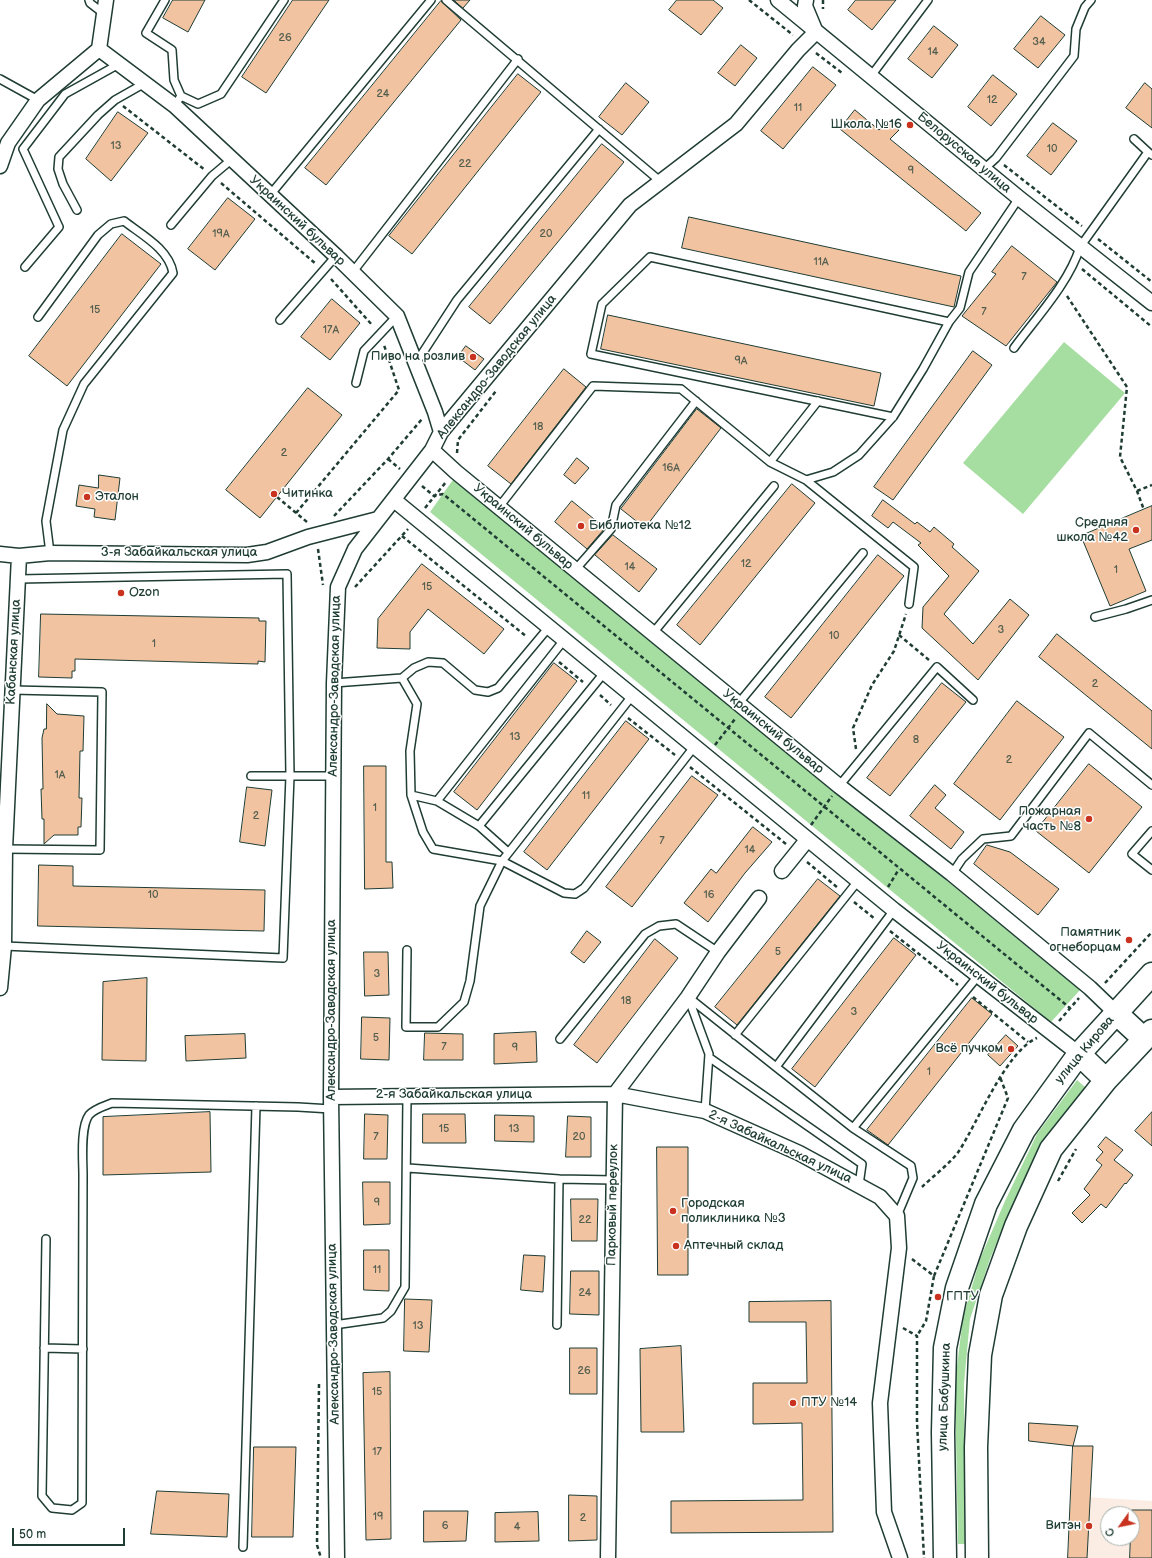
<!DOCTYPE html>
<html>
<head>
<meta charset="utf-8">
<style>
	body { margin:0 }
	#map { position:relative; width:1152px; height:1558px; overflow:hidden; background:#fff; font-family:"Balsamiq Sans",sans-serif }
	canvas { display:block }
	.north { position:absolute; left:1100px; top:1506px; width:40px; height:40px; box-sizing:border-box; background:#fff; border:1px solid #a5b1ae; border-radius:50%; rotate:237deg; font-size:11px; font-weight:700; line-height:16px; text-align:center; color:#1f3d34 }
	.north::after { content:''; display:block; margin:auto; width:14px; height:18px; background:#c8321e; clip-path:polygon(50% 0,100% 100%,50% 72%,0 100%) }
	.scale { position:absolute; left:12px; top:1528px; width:113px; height:18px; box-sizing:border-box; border:2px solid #1f3d34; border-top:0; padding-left:5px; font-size:12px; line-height:14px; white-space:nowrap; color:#1f3d34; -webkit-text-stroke:3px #fff; paint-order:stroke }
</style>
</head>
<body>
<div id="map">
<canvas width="1152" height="1558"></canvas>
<div class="north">С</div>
<div class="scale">50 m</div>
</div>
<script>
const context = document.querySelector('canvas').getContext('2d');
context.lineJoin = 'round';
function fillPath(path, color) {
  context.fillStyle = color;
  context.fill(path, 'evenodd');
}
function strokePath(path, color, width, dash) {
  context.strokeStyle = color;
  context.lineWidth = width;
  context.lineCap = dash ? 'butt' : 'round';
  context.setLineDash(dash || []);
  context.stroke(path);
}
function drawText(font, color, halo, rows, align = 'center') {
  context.font = font + ' "Balsamiq Sans",sans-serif';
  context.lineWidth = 3;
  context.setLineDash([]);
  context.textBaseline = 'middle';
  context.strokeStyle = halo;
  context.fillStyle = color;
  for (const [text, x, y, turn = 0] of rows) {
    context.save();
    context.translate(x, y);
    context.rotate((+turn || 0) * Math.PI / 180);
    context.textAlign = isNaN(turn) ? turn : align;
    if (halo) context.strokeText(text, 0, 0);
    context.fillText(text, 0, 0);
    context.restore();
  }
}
const built = new Path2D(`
	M1071,1496L1152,1501V1558H1068ZM1108,1514H1132V1538H1108Z`);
const green = new Path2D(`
	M1064,342L1125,393L1023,514L963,463Z
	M455,477L1080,990L1051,1022L430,512Z
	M1077,1080L1085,1087L1046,1137L1013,1203L990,1259L970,1319L964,1384L965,1544H958L955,1383L963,1317L980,1259L1005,1201L1037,1134Z`);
const building = new Path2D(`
	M173,0H205L188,32L163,18Z
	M293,0H329L266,93L242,77Z
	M454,0H470L463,8Z
	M677,0H713L723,8L701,35L669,10Z
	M856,0H896L872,30L848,10Z
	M441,1L461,20L326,185L305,168Z
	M1041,16L1065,35L1038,68L1014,49Z
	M934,26L958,45L932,78L908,59Z
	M741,45L757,58L735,86L718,73Z
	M813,67L836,85L783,149L761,131Z
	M518,74L541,92L412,254L389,236Z
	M993,75L1017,94L991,126L968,107Z
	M626,83L649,102L622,135L599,117Z
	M1145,83L1152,89V128L1126,108Z
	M855,110L879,130L888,121L899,130L890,139L981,213L966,231L840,129Z
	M118,112L148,133L111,181L86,159Z
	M1053,123L1077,141L1051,175L1027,156Z
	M602,144L624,162L490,324L469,307Z
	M228,198L255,219L215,270L188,249Z
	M689,217L961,276L954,307L682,248Z
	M122,234L161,264L67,386L29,356Z
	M1012,246L1057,282L1006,346L962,316L996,274L992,272Z
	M332,299L360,323L330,360L301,337Z
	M608,315L881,373L874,406L601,349Z
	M466,346L484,359L475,370L458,357Z
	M973,351L992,365L893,500L874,487Z
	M564,369L586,387L511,484L488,466Z
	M308,388L342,415L260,518L226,490Z
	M697,409L721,428L645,528L621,509Z
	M577,458L589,468L575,484L564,475Z
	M99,475L120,478L115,520L94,517L95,509L76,506L79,485L98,488Z
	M792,484L815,503L700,645L677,625Z
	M883,500L915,524L917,522L930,532L934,527L954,544L952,547L979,571L944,614L973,644L1010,599L1029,615L978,680L922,628L923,607L949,576L918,545L921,543L893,522L888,528L872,516Z
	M572,501L605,528L587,549L555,522Z
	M1152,506V540L1129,549L1146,591L1110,606L1081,536Z
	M613,535L657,569L639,592L595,555Z
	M878,555L904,576L791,718L765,697Z
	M422,564L504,629L484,654L428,609L410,632V649L377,648L378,619Z
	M41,614L259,618V621H266L265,662L258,661V664L75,659V671H72V678L39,677Z
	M1057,634L1152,711V749L1039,657Z
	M554,663L577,681L477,810L454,792Z
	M942,683L966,702L890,796L867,778Z
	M1017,701L1064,737L1000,820L954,784Z
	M47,704L57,714L84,716L83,751H80L79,798H82L81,827H78V835H54L44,844V819H42L41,789H43L42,738L44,729H46Z
	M626,721L649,739L547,870L524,852Z
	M1089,764L1142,807L1089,873L1036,831Z
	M364,766H386V862H392L393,888L365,889Z
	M692,776L718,795L632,907L606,887Z
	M935,785L946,795L935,808L964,832L951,849L910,816Z
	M247,787L272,790L265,846L240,842Z
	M753,827L772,842L745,873L708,922L684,903L711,869L716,873Z
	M987,845L1010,852L1059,889L1038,915L974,864Z
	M39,865L73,866V886L265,890L264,931L38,926Z
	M818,879L840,896L737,1025L715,1007Z
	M587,931L601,942L584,963L571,953Z
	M894,938L916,955L815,1087L792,1069Z
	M655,939L678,958L597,1063L574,1045Z
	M364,952H388L389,995L365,996Z
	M147,978L146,1061L102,1060L103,982Z
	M972,998L992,1014L888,1145L867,1130Z
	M362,1017L390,1018L389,1060L361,1059Z
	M536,1032L537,1062L494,1064V1034Z
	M425,1033L463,1034V1060H424Z
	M245,1034L246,1058L186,1061L185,1036Z
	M1006,1035L1018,1046L1000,1066L988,1055Z
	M210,1112L211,1172L103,1175V1117Z
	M1152,1112V1146L1135,1131Z
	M365,1114L388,1115L387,1159H364Z
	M423,1114H465L466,1143H423Z
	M495,1115L534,1116V1142L495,1141Z
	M568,1116L591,1117V1157H566Z
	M1106,1137L1123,1150L1114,1160L1133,1175L1126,1184L1125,1183L1106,1208L1101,1204L1082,1223L1072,1213L1090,1195L1084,1189L1102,1165L1096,1160L1103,1152L1098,1147Z
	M657,1147H688V1275H658Z
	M363,1182H390V1224L364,1225Z
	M571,1199H598L597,1241H572Z
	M364,1250H389V1291L364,1290Z
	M524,1255L545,1256L543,1292L521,1290Z
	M571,1271H599V1315L570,1314Z
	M405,1299L432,1300L429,1352L404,1351Z
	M831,1301L833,1532L671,1533V1501L803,1500L802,1423L753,1424V1383H807L806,1322H749V1302Z
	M681,1346L684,1432H641L640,1349Z
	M570,1348H597V1394H570Z
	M390,1372L391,1539L366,1540L363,1373Z
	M1029,1423L1078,1426L1073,1446L1029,1441Z
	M1073,1446H1093L1087,1558H1068Z
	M254,1447H296L293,1537H252Z
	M157,1491L229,1494L227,1537L151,1534Z
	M569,1495L597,1496V1540L569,1541Z
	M1132,1510H1152V1558H1130Z
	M424,1511H468L466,1541L424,1542Z
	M538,1512L539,1541L495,1542V1513Z`);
const path = new Path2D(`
	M749,0L793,35
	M823,0V9
	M816,53L842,73
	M123,106L205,170
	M1004,165L1082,226
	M221,183L316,264
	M1098,239L1152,282
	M1082,269L1152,327
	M331,279L373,326
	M1067,296L1127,387L1120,457L1137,491L1144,510
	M457,453L458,440L496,391
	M388,459L400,469
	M422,486L434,496L443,494L1070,1008
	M1137,491L1152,485
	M277,497L307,522
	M425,508L446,482
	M296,513L399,390L384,345
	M334,516L388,459L422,419
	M402,536L527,637
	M318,549L323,585
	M355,587L408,529
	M899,635L929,660
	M559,662L583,682
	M600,695L611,705
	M628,718L675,755
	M715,745L735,719
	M856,749L853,728L872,685L894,651L906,614
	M690,767L786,844
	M811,825L832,796
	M807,862L838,888
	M888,887L899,869
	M854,902L875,919
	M890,931L958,985
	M1105,983L1152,932
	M973,997L1028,1042
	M1059,1021L1079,998
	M1058,1181L1076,1149
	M922,1187C933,1176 951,1163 959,1151C978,1122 1006,1051 1037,1038
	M912,1259L934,1276L926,1321L917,1336
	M934,1276L1008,1098L1000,1077
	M903,1328L917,1336V1422L924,1558
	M319,1384L317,1545L321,1558`);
const service = new Path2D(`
	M89,0L90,3L103,13
	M165,0L146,33L172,50L174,80L181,96L179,99
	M446,0L660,181
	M871,76L928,0
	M0,79L38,100
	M181,96L198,104L221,94L284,0
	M1134,139L1148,152
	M984,169L996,158L1074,56L1076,29L1085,7L1091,0
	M270,195L431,0
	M77,210L63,184L58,169L59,157L98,115L115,100L145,83
	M171,225L212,176L231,160
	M25,267L59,227L23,149L65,94L119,64
	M352,273L518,59
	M38,317L98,235L111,224L124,221C142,235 169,249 173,273L84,384L63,430L46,521L50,553
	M280,320L336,256
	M1014,348C1036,318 1069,283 1080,247L1148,152L1152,155
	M416,363L457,300L599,129
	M356,383L364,351L397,316
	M893,417L591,354L602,304L650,257L949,322
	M770,462L818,401
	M806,480L833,472L859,455L893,417L923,369L949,322L960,308L969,272L1019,198
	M499,507L593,386L681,389L770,462L806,480L914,567L909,604
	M575,570L611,529L616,505L696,401
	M1095,617L1126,609L1152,600
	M653,633L774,486
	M402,678L417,704L410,751L411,795L423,832L433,849L502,861L632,696
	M334,683L402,678L414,668L428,662L443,663L475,690L488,692L498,688L549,627
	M738,704L863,553
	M251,776H333
	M839,786L937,667L973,700
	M411,795L437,801L479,826L508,852
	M437,801L564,640
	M479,826L604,673
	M1152,831L1132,854L1152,870
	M5,849L100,850L102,692L12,690
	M952,874L962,859L983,839L1011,836L1089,733L1152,785
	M4,946L283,958L290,776L287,574L18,579
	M407,950L406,1027H438L464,1002L470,981L480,906L502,861L564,893L575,894L584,888L694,747
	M688,997L776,1067L894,910
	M688,997L709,1054L705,1111
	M735,1035L858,881
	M560,1039L645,934L659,926L676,924L718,952
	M710,1058L862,1164L859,1185
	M776,1067L853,1128L911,1166L913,1178L897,1216
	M853,1128L978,976
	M408,1168L559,1179L557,1325
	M559,1179L614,1180
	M46,1239L42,1496L52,1508L72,1510L82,1503L83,1175C83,1161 80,1127 89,1115C94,1109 104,1106 112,1103L298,1107L331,1109
	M334,1325L383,1318L391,1311L405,1287L407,1096
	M44,1348L83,1349
	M243,1547L256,1106`);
const minor = new Path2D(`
	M778,0L1019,198L1152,303
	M806,0L805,6L815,30
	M99,49L175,106L336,256L397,316L435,412L441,432
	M0,166L8,143L38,100L99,49L106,0
	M432,450L456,472L839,786L952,874L1090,988L1116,1013
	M394,500L894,910L1079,1054
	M0,554L19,556L50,553L247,555L267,552L308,537L378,519
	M782,871L807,840
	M0,988L4,946L5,849L19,556
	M331,1097L615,1094L705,1111L799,1153L880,1197L897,1216L899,1248L880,1403L884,1512L900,1558
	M337,1558L331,1097L334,683L338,587L355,549L432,450L441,432L630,205L736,124L798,50L816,32
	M608,1558L615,1094L688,997L718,952L759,898`);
const primary = new Path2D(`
	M1116,1013L1144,1039
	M1079,1054L1106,1080
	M945,1558L943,1432L945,1348L957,1288L986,1204L1024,1130L1079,1054L1152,974
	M977,1558L976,1447L980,1355L991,1295L1016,1226L1051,1149L1106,1080L1152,1031`);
const markers = [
	[910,125,4,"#c8321e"],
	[473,357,4,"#c8321e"],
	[274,494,4,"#c8321e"],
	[87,497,4,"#c8321e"],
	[581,526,4,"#c8321e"],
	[1136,530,4,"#c8321e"],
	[121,593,4,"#c8321e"],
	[1089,819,4,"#c8321e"],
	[1129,940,4,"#c8321e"],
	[1011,1049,4,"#c8321e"],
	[673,1211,4,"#c8321e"],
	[676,1246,4,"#c8321e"],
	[938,1297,4,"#c8321e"],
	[793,1403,4,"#c8321e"],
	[1089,1526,4,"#c8321e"]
];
const numberNames = [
	["26",285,38],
	["34",1039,42],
	["14",933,52],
	["24",383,94],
	["12",992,100],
	["11",798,108],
	["13",116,146],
	["10",1052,149],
	["22",465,164],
	["9",911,171],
	["19А",221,234],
	["20",546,234],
	["11А",821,262],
	["7",1024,277],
	["15",95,310],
	["7",984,312],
	["17А",331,330],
	["9А",741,361],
	["18",538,427],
	["2",284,453],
	["16А",671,468],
	["12",746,564],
	["14",630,567],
	["1",1116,570],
	["15",427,587],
	["3",1001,630],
	["10",834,636],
	["1",154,644],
	["2",1095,684],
	["13",515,737],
	["8",916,740],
	["2",1009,760],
	["1А",60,775],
	["11",586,796],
	["1",375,808],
	["2",256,816],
	["7",662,841],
	["14",750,850],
	["10",153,895],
	["16",709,895],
	["5",778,952],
	["3",377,974],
	["18",626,1001],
	["3",854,1012],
	["5",376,1038],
	["7",444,1047],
	["9",515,1048],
	["1",929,1072],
	["15",444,1129],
	["13",514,1129],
	["7",376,1137],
	["20",579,1137],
	["9",377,1203],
	["22",585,1220],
	["11",377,1270],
	["24",585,1293],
	["13",418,1326],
	["26",584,1371],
	["15",377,1392],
	["17",377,1452],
	["19",378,1517],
	["2",583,1518],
	["6",445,1526],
	["4",517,1527]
];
const poiNames = [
	["Школа №16",902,125,"right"],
	["Пиво на розлив",465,357,"right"],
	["Читинка",282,494],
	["Эталон",95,497],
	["Средняя",1128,523,"right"],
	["школа №42",1128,538,"right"],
	["Библиотека №12",589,526],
	["Ozon",129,593],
	["Пожарная",1081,812,"right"],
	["часть №8",1081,827,"right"],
	["Памятник",1121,933,"right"],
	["огнеборцам",1121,948,"right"],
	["Всё пучком",1003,1049,"right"],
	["Городская",681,1204],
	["поликлиника №3",681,1219],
	["Аптечный склад",684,1246],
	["ГПТУ",946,1297],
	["ПТУ №14",801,1403],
	["Витэн",1081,1526,"right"]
];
const streetNames = [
	["Белорусская улица",964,153,40],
	["Украинский бульвар",297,221,43],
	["Александро-Заводская улица",497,367,-51],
	["Украинский бульвар",523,527,40],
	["3-я Забайкальская улица",179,553],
	["Кабанская улица",14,652,-87],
	["Александро-Заводская улица",335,686,-89],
	["Украинский бульвар",773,732,39],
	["Украинский бульвар",987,983,38],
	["Александро-Заводская улица",332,1010,-90],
	["улица Кирова",1085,1050,-50],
	["2-я Забайкальская улица",454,1095],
	["2-я Забайкальская улица",780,1147,25],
	["Парковый переулок",613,1205,-89],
	["Александро-Заводская улица",334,1334,-91],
	["улица Бабушкина",945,1397,-88]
];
fillPath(built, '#fbede3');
fillPath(green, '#a6dda1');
fillPath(building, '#f1c3a1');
strokePath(building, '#1f3d34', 1);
strokePath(service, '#1f3d34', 10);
strokePath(minor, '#1f3d34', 17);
strokePath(primary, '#1f3d34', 25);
strokePath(path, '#1f3d34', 2.5, [4, 3]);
strokePath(service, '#fff', 7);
strokePath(minor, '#fff', 14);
strokePath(primary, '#fff', 22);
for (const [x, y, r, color] of markers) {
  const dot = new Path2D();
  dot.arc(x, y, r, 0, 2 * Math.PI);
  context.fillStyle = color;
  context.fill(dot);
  strokePath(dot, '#fff', 1.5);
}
drawText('11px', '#545e4f', null, numberNames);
drawText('13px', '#1f3d34', '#fff', poiNames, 'left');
drawText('13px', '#1f3d34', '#fff', streetNames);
</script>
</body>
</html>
